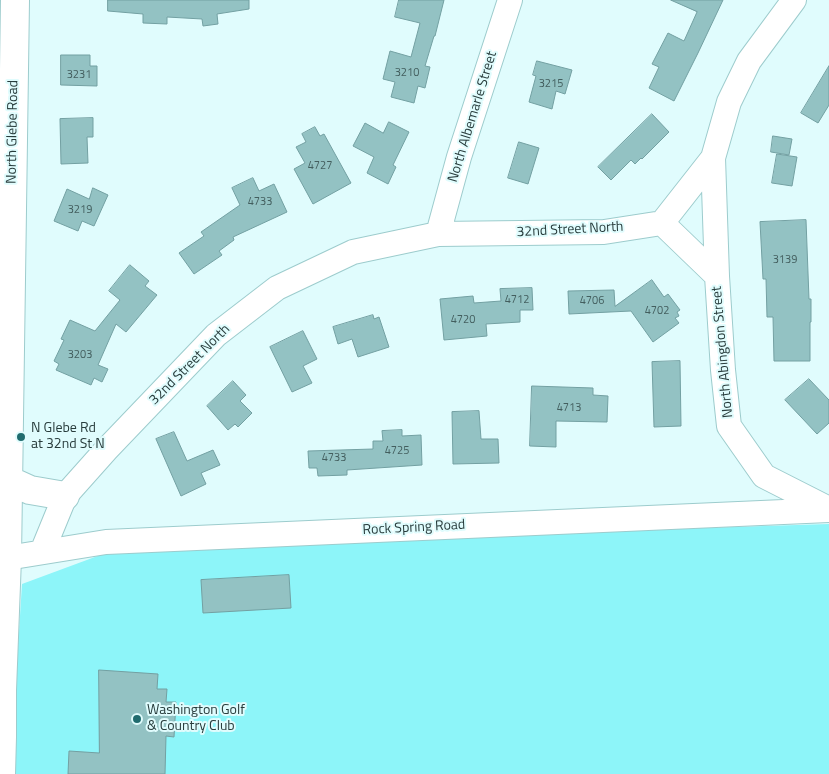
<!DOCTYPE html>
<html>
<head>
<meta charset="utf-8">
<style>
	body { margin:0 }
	canvas { display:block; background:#e0fcfd }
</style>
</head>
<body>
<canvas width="829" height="774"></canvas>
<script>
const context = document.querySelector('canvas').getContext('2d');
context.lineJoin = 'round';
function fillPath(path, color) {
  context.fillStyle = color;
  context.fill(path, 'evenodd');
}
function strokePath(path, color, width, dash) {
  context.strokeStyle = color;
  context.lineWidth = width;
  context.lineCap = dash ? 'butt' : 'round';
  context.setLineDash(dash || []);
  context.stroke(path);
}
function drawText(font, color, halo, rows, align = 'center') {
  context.font = font + ' "Titillium Web",sans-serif';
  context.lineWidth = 4;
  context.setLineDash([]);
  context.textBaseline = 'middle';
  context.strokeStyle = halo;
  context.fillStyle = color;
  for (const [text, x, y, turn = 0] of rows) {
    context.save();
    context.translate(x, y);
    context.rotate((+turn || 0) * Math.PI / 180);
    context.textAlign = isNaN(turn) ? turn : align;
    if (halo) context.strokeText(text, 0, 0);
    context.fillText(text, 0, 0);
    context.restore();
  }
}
const green = new Path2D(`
	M829,524V774H12L14,713L22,584L103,554L541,533Z`);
const building = new Path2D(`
	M108,0H249V9L217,14L218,24L203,26L202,19L167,17V24L143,23V14L108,11Z
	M399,0H444L435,36H434L425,66L430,67L425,88L418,86L414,103L391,97L395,82L383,79L390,51L411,57L420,23L395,17Z
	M671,0H723L698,53L674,101L649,88L659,67L652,64L668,33L684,41L697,12Z
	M61,55H90V66H97V86L61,85Z
	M537,61L572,70L565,94L556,91L552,109L529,102L536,76L533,75Z
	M829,66V105L818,123L801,113Z
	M652,114L669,132L642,159L641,158L635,164L631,160L611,180L598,167Z
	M93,118V137H87L88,163L61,164L60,119Z
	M389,122L409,132L393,165L396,167L388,184L367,173L374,157L353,146L365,123L383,133Z
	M315,127L320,136L324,134L351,183L313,204L294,169L305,163L296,147L306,142L302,134Z
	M773,136L792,139L789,155L771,152Z
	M519,142L539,148L528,184L508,178Z
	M777,154L797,157L792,186L772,183Z
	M253,178L259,191L274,184L287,212L233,237L234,240L219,251L222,255L194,274L179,253L204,236L201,232L240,205L232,188Z
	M93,188L108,195L94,226L82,221L78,231L54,221L67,189L89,199Z
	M806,220L809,299H811V322H810V361H774L773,317H767L766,279H763L760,222Z
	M130,265L149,281L145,286L157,295L126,332L116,324L98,365L108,369L102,382L94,378L91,385L56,370L59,364L54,361L64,340L61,339L70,320L95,331L120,300L109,291Z
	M652,280L664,297L668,294L680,310L677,312L679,316L675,318L679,323L653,342L631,311L569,314L568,291L614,290L615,306Z
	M532,288L533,310H520V322L486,324L487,336L444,340L440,299L473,296L474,303L501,301L500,289Z
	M373,315L374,319L379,317L389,347L358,357L352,339L338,344L333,327Z
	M303,331L317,359L303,366L312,383L292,392L270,347Z
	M680,361L681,426L654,427L652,362Z
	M809,379L829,400V423L817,434L785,400Z
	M233,381L246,395L240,401L252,413L238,427L235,424L228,430L207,406Z
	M532,386L593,388V395L608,396L607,422L556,421V447L530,446Z
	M479,411L481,439H498L499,463L453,464L452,412Z
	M402,430V436L421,435L422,465L347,470V475L318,476L317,468H309L308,451L373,449V441H383L382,431Z
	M174,432L187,461L213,450L220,465L201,473L206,484L181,496L156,439Z
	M289,575L291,608L203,613L201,580Z
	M99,670L158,674L157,689H167L166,702H176L174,737L166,736L165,774H68L69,751L99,753Z`);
const minor = new Path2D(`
	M794,0L749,61L729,102L713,158L662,223L717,276L723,370L729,426L764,476L827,508
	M713,158L717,276
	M438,234L459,157L510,0
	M42,552L65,496L106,450L216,335L277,288L353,252L438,234L604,232L662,223
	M0,557L7,558L106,542L829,510`);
const major = new Path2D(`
	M8,480L30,490L65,496
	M1,774L2,737V690L7,558L15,0`);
const markers = [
	[21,437,5,"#206c6f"],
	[137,719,5,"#206c6f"]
];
const numberNames = [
	["3210",407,73],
	["3231",79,75],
	["3215",551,84],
	["4727",320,166],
	["4733",260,202],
	["3219",80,210],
	["3139",785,260],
	["4712",517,300],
	["4706",592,301],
	["4702",657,311],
	["4720",463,320],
	["3203",80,355],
	["4713",569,408],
	["4725",397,451],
	["4733",334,458]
];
const streetNames = [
	["North Albemarle Street",473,117,-73],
	["North Glebe Road",13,132,-89],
	["32nd Street North",570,230,-3],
	["North Abingdon Street",723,352,-95],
	["32nd Street North",190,365,-45],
	["Rock Spring Road",414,528,-3]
];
const poiNames = [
	["N Glebe Rd",31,429],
	["at 32nd St N",31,445],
	["Washington Golf",147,711],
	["& Country Club",147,727]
];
fillPath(green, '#8df5f9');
fillPath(building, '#93c2c3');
strokePath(building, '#73a0a2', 1);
strokePath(minor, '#9dcccd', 26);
strokePath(major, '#9dcccd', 30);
strokePath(minor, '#fff', 24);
strokePath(major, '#fff', 28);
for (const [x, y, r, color] of markers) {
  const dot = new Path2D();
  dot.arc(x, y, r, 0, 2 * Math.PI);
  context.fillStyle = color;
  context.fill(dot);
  strokePath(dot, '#e0fcfd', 2);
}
drawText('11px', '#435e5e', null, numberNames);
drawText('14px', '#283c3c', '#e0fcfd', streetNames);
drawText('14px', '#283c3c', '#e0fcfd', poiNames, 'left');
</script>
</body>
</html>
